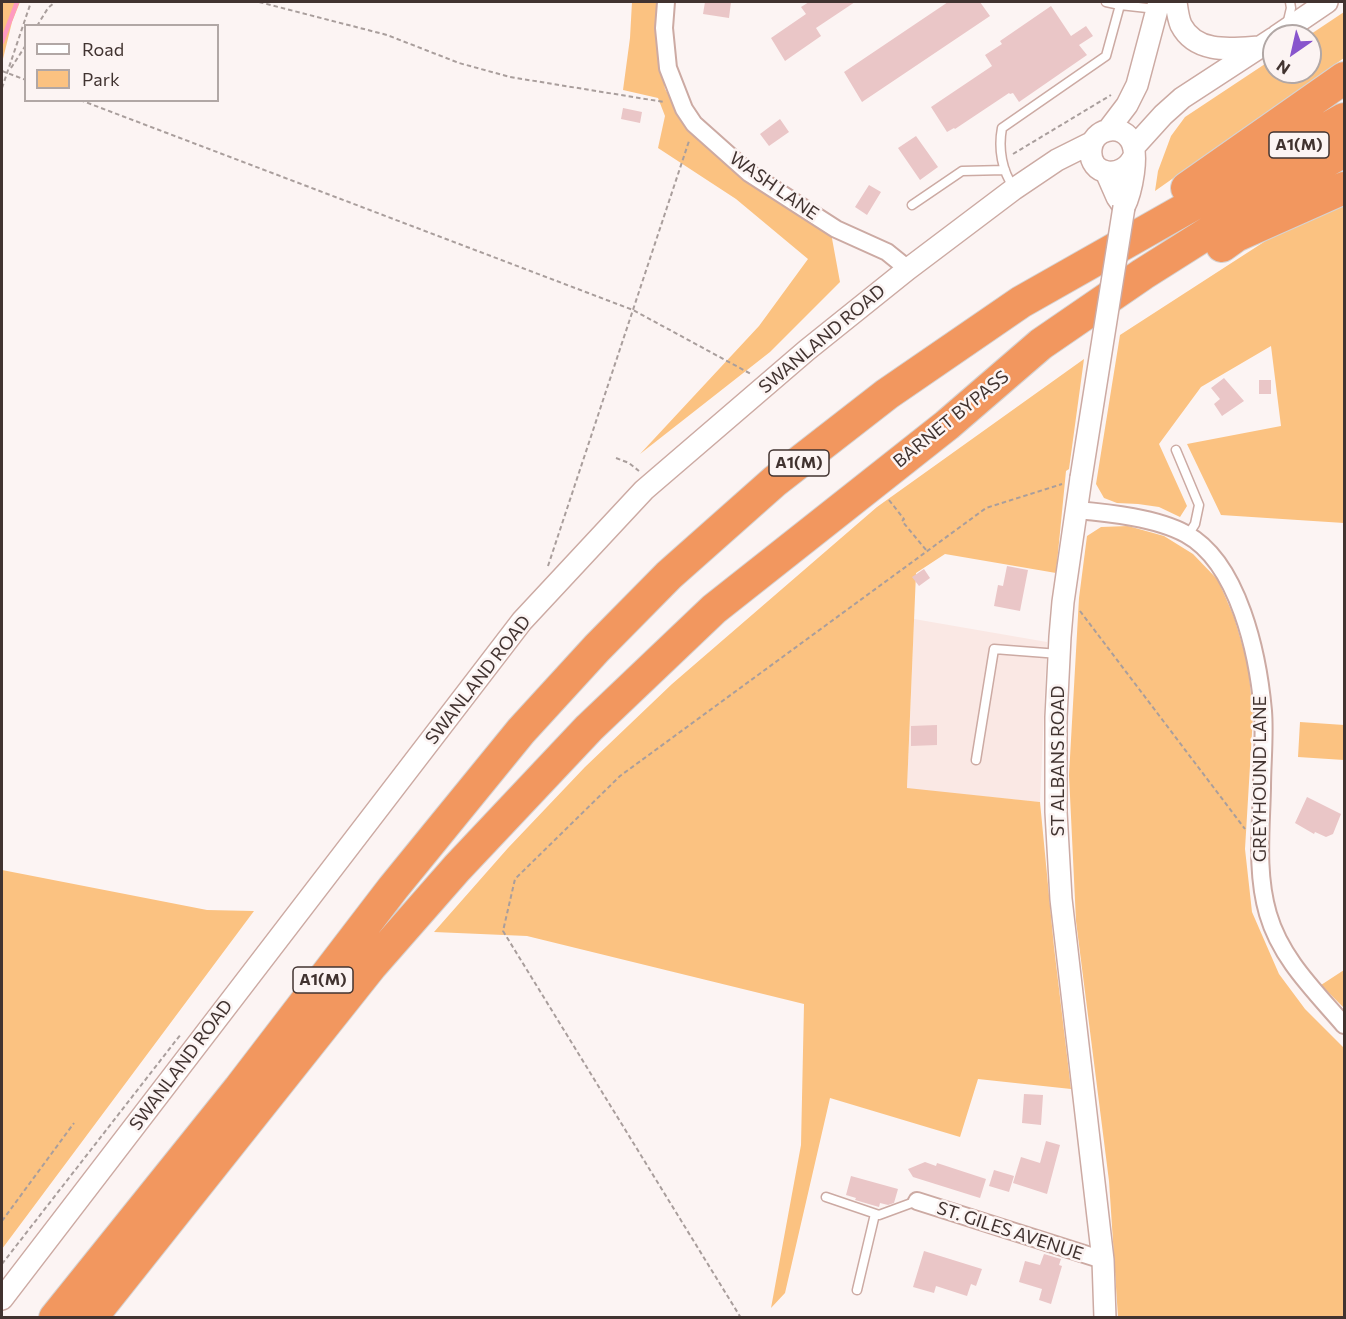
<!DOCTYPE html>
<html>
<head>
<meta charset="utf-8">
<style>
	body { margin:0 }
	#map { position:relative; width:1346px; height:1319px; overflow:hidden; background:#fcf4f3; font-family:Commissioner,sans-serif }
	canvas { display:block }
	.frame { position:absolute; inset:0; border:3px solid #413330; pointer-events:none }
	.legend { position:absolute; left:24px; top:24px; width:195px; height:78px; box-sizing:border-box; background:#fcf4f3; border:2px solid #b1a7a5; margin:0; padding:8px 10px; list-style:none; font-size:18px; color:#413330 }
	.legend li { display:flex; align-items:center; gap:12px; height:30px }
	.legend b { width:30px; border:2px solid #b1a7a5 }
	.north { position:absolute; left:1262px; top:24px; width:60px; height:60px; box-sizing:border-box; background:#fcf4f3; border:2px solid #b1a7a5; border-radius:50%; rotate:214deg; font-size:16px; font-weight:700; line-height:24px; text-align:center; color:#413330 }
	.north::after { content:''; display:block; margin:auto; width:21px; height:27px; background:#8855cd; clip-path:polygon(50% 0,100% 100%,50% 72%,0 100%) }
</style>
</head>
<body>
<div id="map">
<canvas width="1346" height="1319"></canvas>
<div class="frame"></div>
<ul class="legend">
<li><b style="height:8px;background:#fff"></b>Road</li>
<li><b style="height:16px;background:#fbc281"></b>Park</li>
</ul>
<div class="north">N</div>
</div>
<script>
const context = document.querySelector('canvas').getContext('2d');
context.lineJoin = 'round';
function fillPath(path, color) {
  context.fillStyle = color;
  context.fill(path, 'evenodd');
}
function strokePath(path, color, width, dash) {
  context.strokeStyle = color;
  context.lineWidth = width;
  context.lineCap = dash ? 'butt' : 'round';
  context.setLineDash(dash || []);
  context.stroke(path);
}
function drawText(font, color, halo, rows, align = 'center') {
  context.font = font + ' Commissioner,sans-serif';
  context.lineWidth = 5;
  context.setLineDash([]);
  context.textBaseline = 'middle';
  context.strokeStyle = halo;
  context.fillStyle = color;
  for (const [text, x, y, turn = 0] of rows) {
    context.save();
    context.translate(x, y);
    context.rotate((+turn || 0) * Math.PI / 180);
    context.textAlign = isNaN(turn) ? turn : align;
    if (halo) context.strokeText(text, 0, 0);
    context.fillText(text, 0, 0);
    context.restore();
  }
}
const built = new Path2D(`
	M914,619L1047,642L1040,802L907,789Z`);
const green = new Path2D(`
	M2,2H20L12,22L2,63Z
	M632,2H661L657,33L665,89L678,110L831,233L840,282L770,352L640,454L759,326L808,259L736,199L658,148L665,116L658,98L623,90L630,38Z
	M1344,12V58L1155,191L1158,171L1171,136L1185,117L1274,58V72H1310V36H1308Z
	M1344,200V523L1221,515L1187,444L1281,426L1271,346L1201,387L1159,444L1187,506L1180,517L1159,507L1138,504L1117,503L1104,498L1096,484L1120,335L1267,240Z
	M1084,359L1069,469L1066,471L1056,573L945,554L916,573L907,788L1040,802L1054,947L1071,1089L978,1079L960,1137L830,1098L785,1293L771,1308L801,1145L804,1004L527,936L434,932L508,848L585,767L672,684L877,507Z
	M1128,526L1164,536L1193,554L1218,580L1234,617L1248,664L1253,716L1245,849L1252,912L1279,974L1305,1009L1344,1048V1317H1118L1109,1181L1076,921L1069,775L1079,598L1087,536L1101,527Z
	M1300,722L1344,725V760L1298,757Z
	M2,870L207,910L254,911L2,1249Z
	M1344,970V1008L1321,985Z`);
const stream = new Path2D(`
	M2,42L17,2`);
const building = new Path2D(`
	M705,2H731L729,18L703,14Z
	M809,2H855L816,28L821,36L785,61L771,38L806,14L801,7Z
	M948,2H980L990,16L862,102L844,72Z
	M1051,6L1071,36L1086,26L1093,36L1079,45L1087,55L1019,102L1013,93L1010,94L1009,93L955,129L954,128L947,132L931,107L992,66L985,55L1002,44L1000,41Z
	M623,108L642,112L640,123L621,119Z
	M780,119L789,132L769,146L760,134Z
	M916,136L938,167L920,180L898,148Z
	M869,185L881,192L867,215L855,207Z
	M1224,378L1244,401L1222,416L1214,404L1220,399L1211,388Z
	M1259,380H1271V394H1259Z
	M1007,566L1028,570L1020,611L994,606L998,585L1003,586Z
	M924,569L930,578L919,586L912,577Z
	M937,725V745L911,746V726Z
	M1307,797L1341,814L1333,834L1326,837L1315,832L1314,834L1295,823Z
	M1024,1094L1043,1095L1041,1125L1022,1123Z
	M1046,1141L1060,1145L1047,1194L1013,1183L1021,1157L1040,1163Z
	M925,1162L936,1166L937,1163L986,1179L980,1198L913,1177L908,1169Z
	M994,1170L1014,1176L1009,1192L989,1186Z
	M851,1176L898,1189L894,1203L888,1205L880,1203L879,1207L855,1200L856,1198L846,1195Z
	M924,1251L982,1269L976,1286L971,1284L967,1296L936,1286L934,1293L913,1287Z
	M1044,1254L1061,1259L1059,1265L1062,1266L1051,1304L1039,1300L1042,1289L1019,1282L1025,1261L1040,1265Z`);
const path = new Path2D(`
	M259,2L387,35L459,63L510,77L664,102
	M37,26L48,8L55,2
	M11,68L26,45
	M2,71L26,80
	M2,88L31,2
	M80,100L633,310L751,374
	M1013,154L1111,95
	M616,458L629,463L639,471
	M889,500L904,519L902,521L927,551
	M548,566L689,141
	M1080,611L1245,829
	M2,1221L74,1123
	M2,1264L181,1034
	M741,1318L503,931L515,879L620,776L986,508L1062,484`);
const service = new Path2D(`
	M1106,2L1120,5L1156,9
	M1287,25L1291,8L1290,2
	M1014,188C1002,171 998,149 1002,128L1106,56L1120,5
	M912,205L962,171L1005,170
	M1176,450L1199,505L1195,524L1188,535
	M976,760L994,649L1059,654
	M826,1197L879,1215L917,1201
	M857,1290L875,1214`);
const minor = new Path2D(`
	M666,2L664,28L668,68L684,109L694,124L749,173L836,229L887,252L908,269
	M1076,510C1110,513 1157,518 1186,534C1239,563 1258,655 1263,711C1265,736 1262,763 1262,788C1261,830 1256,873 1268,914C1281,959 1315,991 1344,1025
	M917,1201L1103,1260`);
const tertiary = new Path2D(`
	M1176,2C1177,9 1178,18 1181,25C1196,54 1231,49 1258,47
	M1277,36L1327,2
	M1108,130L1127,105L1137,85L1159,2
	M1134,147L1163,115L1182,98L1274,38
	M1106,172L1117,197L1124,207C1131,193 1140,153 1130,139C1119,123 1093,129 1091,149C1088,176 1123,181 1134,156
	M1081,478L1063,602L1060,637L1056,717V812L1061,899L1103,1260L1105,1318
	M2,1299L522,621L644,490L807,350L908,269L1014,189L1057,160L1093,142`);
const motorway = new Path2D(`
	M1187,188L1344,78
	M1222,246L1236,236L1344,188
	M55,1318L239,1089L393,888L521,731L597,648L669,575L775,481L887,394L1021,302L1344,119
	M91,1318L371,966L457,868L589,728L714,609L947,425L1041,344L1143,274L1268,195L1344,151`);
const tertiaryBridge = new Path2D(`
	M1081,478L1124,207`);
const shields = [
	[1299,145,60],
	[799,463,60],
	[323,980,60]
];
const shieldNames = [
	["A1(M)",1299,145],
	["A1(M)",799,463],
	["A1(M)",323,980]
];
const streetNames = [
	["WASH LANE",774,186,35],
	["SWANLAND ROAD",822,339,-40],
	["BARNET BYPASS",951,419,-39],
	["SWANLAND ROAD",478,680,-52],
	["ST ALBANS ROAD",1058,761,-90],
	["GREYHOUND LANE",1260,779,-90],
	["SWANLAND ROAD",181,1065,-53],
	["ST. GILES AVENUE",1010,1231,18]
];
fillPath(built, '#fae8e4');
fillPath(green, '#fbc281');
strokePath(stream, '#fe9ac1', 4.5);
fillPath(building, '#eac6c7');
strokePath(service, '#ccaaa3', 11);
strokePath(minor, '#ccaaa3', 20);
strokePath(tertiary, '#ccaaa3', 24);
strokePath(motorway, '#d5d2d1', 34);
strokePath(path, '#a99e9c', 2, [4.5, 3]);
strokePath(service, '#fff', 8);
strokePath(minor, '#fff', 16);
strokePath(tertiary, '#fff', 21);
strokePath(motorway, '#f2975f', 32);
strokePath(tertiaryBridge, '#ccaaa3', 24, []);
strokePath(tertiaryBridge, '#fff', 21);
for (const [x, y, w] of shields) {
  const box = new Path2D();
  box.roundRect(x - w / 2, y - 13, w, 26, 4.5);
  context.fillStyle = '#fcf4f3';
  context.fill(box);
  strokePath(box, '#413330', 1.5);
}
drawText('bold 16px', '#413330', null, shieldNames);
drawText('18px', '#413330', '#fcf4f3', streetNames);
</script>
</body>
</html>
